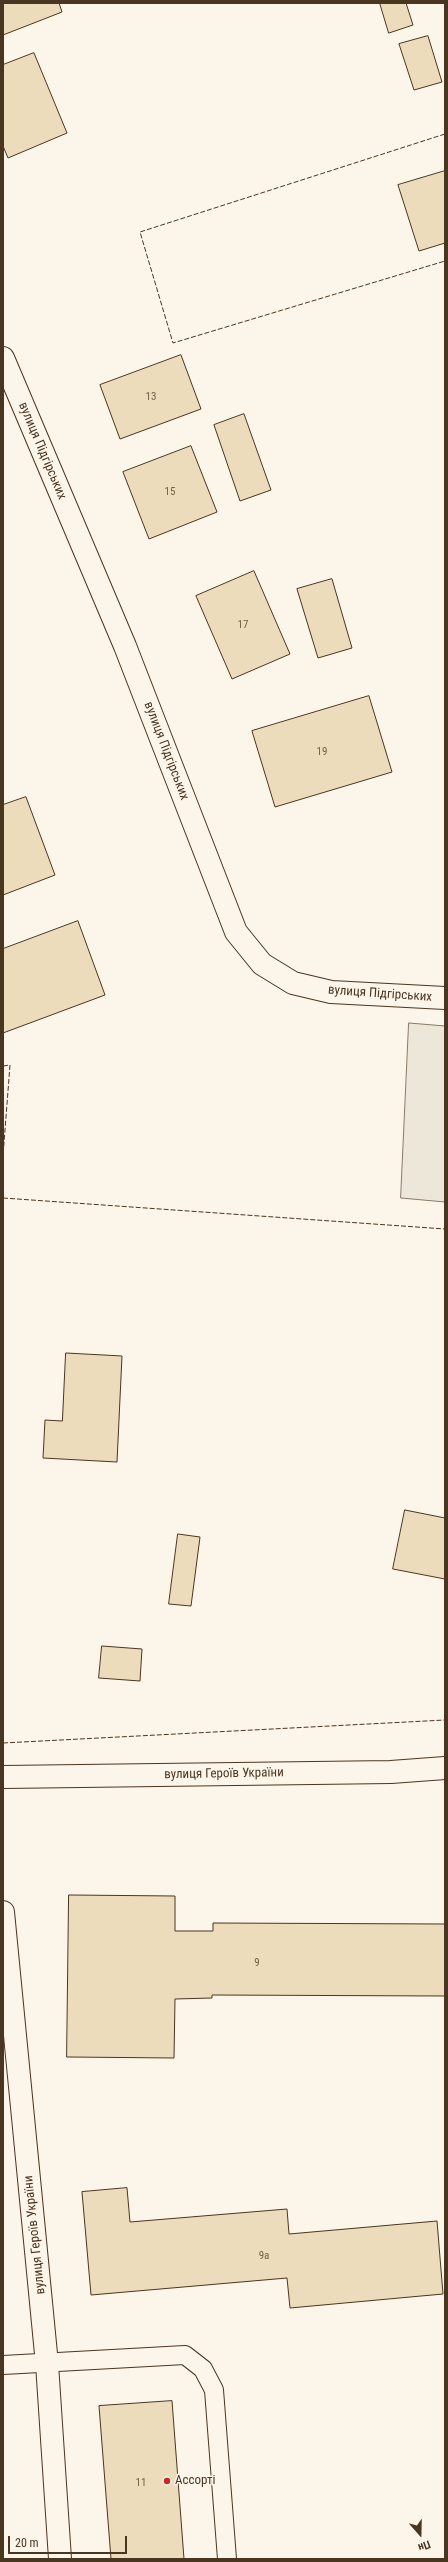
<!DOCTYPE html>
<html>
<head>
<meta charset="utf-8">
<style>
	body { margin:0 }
	#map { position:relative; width:448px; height:2562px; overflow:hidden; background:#fbf6e9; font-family:"Roboto Condensed",sans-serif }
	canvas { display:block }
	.frame { position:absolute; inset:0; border:4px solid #4a3520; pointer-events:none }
	.north { position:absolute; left:400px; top:2514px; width:40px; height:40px; -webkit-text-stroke:3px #fbf6e9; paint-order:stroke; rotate:160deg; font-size:11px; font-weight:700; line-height:16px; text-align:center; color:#4a3520 }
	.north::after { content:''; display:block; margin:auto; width:14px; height:18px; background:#4a3520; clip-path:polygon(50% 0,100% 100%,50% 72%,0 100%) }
	.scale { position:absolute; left:8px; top:2536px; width:119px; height:18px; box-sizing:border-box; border:2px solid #4a3520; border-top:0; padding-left:5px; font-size:12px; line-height:14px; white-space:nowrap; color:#4a3520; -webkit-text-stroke:3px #fbf6e9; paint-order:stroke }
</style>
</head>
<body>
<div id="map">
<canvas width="448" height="2562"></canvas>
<div class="frame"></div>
<div class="north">Пн</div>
<div class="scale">20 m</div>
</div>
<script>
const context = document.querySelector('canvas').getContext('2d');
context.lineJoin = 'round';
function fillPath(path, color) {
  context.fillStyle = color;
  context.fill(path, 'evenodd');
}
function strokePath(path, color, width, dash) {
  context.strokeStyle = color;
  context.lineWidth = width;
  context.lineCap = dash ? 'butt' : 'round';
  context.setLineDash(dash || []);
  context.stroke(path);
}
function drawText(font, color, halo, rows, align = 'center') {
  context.font = font + ' "Roboto Condensed",sans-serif';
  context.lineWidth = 3;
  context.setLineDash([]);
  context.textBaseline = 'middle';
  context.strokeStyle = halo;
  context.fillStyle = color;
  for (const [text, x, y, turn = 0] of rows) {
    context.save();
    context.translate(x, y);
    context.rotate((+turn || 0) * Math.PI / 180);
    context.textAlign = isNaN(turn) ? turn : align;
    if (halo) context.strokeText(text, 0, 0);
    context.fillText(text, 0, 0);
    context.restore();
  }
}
const parking = new Path2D(`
	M409,1023L445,1026V1202L401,1198Z`);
const building = new Path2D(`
	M3,3H59L62,12L3,35Z
	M380,3H406L413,25L389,33Z
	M428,36L442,82L414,90L399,44Z
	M34,53L67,133L8,158L3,146V65Z
	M445,171V243L419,251L398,185Z
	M181,355L201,409L120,439L100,385Z
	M244,414L271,490L240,501L214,425Z
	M191,446L217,512L149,539L123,472Z
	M254,571L290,654L232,679L196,596Z
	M332,579L352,648L318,658L297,589Z
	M369,696L392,772L275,807L252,731Z
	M26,797L55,875L3,895V805Z
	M78,921L105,995L3,1033V949Z
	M66,1353L122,1356L117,1462L43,1458L45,1420L62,1421Z
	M405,1510L445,1518V1579L393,1569Z
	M178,1534L200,1537L191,1606L169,1604Z
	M102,1646L142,1649L140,1681L99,1678Z
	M69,1895L175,1896V1931H213V1923L445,1924V1996L212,1995V1998L175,1999L174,2058L67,2057Z
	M127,2188L130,2222L287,2209L289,2234L437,2221L443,2294L290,2308L287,2278L91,2295L82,2192Z
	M172,2401L184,2559H111L99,2406Z`);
const service = new Path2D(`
	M3,2365L185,2355L203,2369L214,2390L227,2559`);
const minor = new Path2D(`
	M3,358L125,646L236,932L262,964L293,983L331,992L445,998
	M3,1777L391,1772L445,1768
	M3,1912L47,2364L60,2559`);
const fence = new Path2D(`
	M445,134L140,232L173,343L445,261
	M3,1066L10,1065L3,1156
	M3,1198L445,1229
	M3,1743L445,1720`);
const markers = [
	[167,2481,4,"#c62828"]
];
const numberNames = [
	["13",151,397],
	["15",170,492],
	["17",243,625],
	["19",322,752],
	["9",257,1963],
	["9а",264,2256],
	["11",141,2483]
];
const streetNames = [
	["вулиця Підгірських",42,451,67],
	["вулиця Підгірських",166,751,69],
	["вулиця Підгірських",380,994,4],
	["вулиця Героїв України",224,1774,-1],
	["вулиця Героїв України",35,2235,-96]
];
const poiNames = [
	["Ассорті",175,2481]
];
fillPath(parking, '#ede7d9');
strokePath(parking, '#887966', 1);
fillPath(building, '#ecdcbc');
strokePath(building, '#4a3520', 1);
strokePath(service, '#4a3520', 20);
strokePath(minor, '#4a3520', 24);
strokePath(service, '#fbf6e9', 18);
strokePath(minor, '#fbf6e9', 22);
strokePath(fence, '#4a3520', 1, [5, 2]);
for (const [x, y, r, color] of markers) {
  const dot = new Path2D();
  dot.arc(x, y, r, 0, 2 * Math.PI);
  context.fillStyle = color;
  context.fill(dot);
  strokePath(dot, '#fbf6e9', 1.5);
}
drawText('11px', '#725f47', null, numberNames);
drawText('13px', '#4a3520', '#fbf6e9', streetNames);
drawText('13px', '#4a3520', '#fbf6e9', poiNames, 'left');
</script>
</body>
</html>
